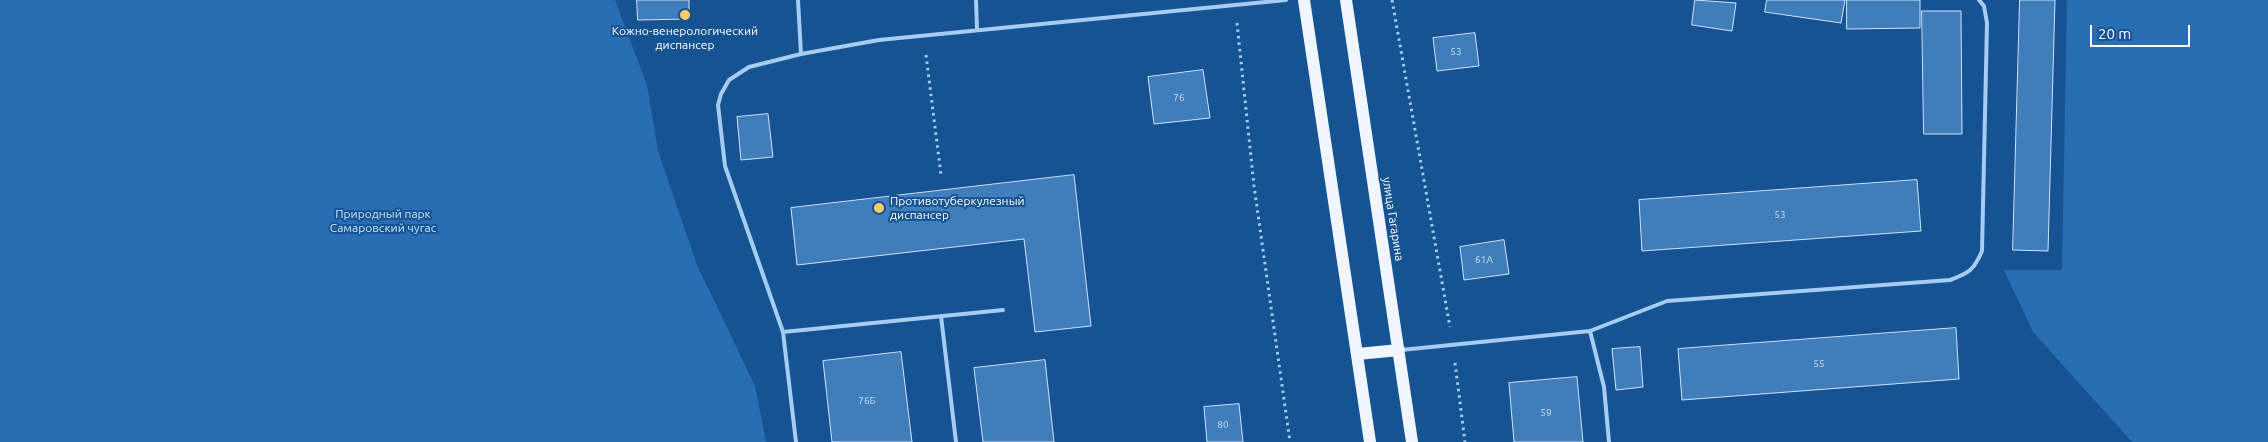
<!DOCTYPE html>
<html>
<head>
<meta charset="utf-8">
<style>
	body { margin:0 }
	#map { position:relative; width:2268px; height:442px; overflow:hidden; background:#165393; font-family:Ubuntu,sans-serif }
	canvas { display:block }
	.scale { position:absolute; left:2090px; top:25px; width:100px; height:22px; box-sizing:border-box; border:2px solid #fff; border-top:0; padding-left:6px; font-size:15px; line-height:18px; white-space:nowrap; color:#fff; -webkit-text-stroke:4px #165393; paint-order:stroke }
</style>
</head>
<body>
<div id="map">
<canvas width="2268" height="442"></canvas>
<div class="scale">20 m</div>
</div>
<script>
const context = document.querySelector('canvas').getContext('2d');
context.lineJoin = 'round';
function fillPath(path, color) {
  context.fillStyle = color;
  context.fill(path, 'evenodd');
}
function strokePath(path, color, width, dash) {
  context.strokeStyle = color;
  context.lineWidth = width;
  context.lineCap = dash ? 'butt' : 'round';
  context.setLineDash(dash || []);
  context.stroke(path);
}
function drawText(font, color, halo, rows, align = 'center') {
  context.font = font + ' Ubuntu,sans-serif';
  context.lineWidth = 4;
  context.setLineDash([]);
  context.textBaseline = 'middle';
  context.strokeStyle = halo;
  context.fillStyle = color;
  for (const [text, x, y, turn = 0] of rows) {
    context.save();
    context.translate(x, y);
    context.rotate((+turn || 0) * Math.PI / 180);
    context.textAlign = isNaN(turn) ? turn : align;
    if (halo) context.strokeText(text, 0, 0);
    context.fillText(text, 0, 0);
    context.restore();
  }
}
const green = new Path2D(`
	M0,0H615L647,85L658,151L697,265L755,386L766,442H0Z
	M2067,0H2268V442H2132L2033,332L2004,270H2062Z`);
const building = new Path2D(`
	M637,0H689V19L638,20Z
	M1695,0L1736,3L1732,31L1692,25Z
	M1767,0H1845L1841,23L1765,12Z
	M1847,0H1920V28L1847,29Z
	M2020,0H2055L2048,251L2013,250Z
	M1922,11H1961L1962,134H1924Z
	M1475,33L1479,66L1437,71L1433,38Z
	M1203,70L1210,118L1154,124L1148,77Z
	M768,114L773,157L741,160L737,117Z
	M1074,175L1091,326L1035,332L1024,239L797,265L791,208Z
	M1917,180L1921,231L1642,251L1639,200Z
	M1504,240L1509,274L1464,280L1460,247Z
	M1956,328L1959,379L1682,400L1678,349Z
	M1640,347L1643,387L1616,390L1612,349Z
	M901,352L912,442H832L823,361Z
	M1045,360L1054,442H983L974,368Z
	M1577,377L1583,442H1514L1509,383Z
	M1239,404L1243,442H1207L1204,407Z`);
const path = new Path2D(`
	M1392,0L1450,327
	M1237,23L1254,186L1290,442
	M926,55L941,175
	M1455,363L1465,442`);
const lane = new Path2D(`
	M798,0L801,54
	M976,0L977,29
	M941,316L956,442
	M1590,331L1604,387L1609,442
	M783,332L1003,310
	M1401,350L1590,331L1667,301L1950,280C1969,273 1974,270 1982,251L1987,23L1984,6L1979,0
	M796,442L783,332L725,166L718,105L721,94L729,80L749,67L801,54L879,40L1286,0`);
const primary = new Path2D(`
	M1304,0L1370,442
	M1346,0L1412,442
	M1358,354L1399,350`);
const markers = [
	[685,15,6,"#ffcb66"],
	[879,208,6,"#ffcb66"]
];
const numberNames = [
	["53",1456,52],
	["76",1179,98],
	["53",1780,215],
	["61А",1484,260],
	["55",1819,364],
	["76Б",867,401],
	["59",1546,413],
	["80",1223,425]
];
const poiNames = [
	["Кожно-венерологический",685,31],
	["диспансер",685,45],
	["Противотуберкулезный",890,201,"left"],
	["диспансер",890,215,"left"]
];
const parkNames = [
	["Природный парк",383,214],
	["Самаровский чугас",383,228]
];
const streetNames = [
	["улица Гагарина",1393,219,81]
];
fillPath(green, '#296eb2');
fillPath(building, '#3f7dbb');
strokePath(building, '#cde5fc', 1);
strokePath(path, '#a6ccf1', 3, [2.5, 4]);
strokePath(lane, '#a6ccf1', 4);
strokePath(primary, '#f0f6ff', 12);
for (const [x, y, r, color] of markers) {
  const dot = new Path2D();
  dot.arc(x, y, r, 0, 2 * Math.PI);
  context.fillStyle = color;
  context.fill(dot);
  strokePath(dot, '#165393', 2);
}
drawText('10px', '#cfdeee', null, numberNames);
drawText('12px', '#fff', '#165393', poiNames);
drawText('12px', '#cde5fc', '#165393', parkNames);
drawText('12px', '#fff', '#165393', streetNames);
</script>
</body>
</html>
